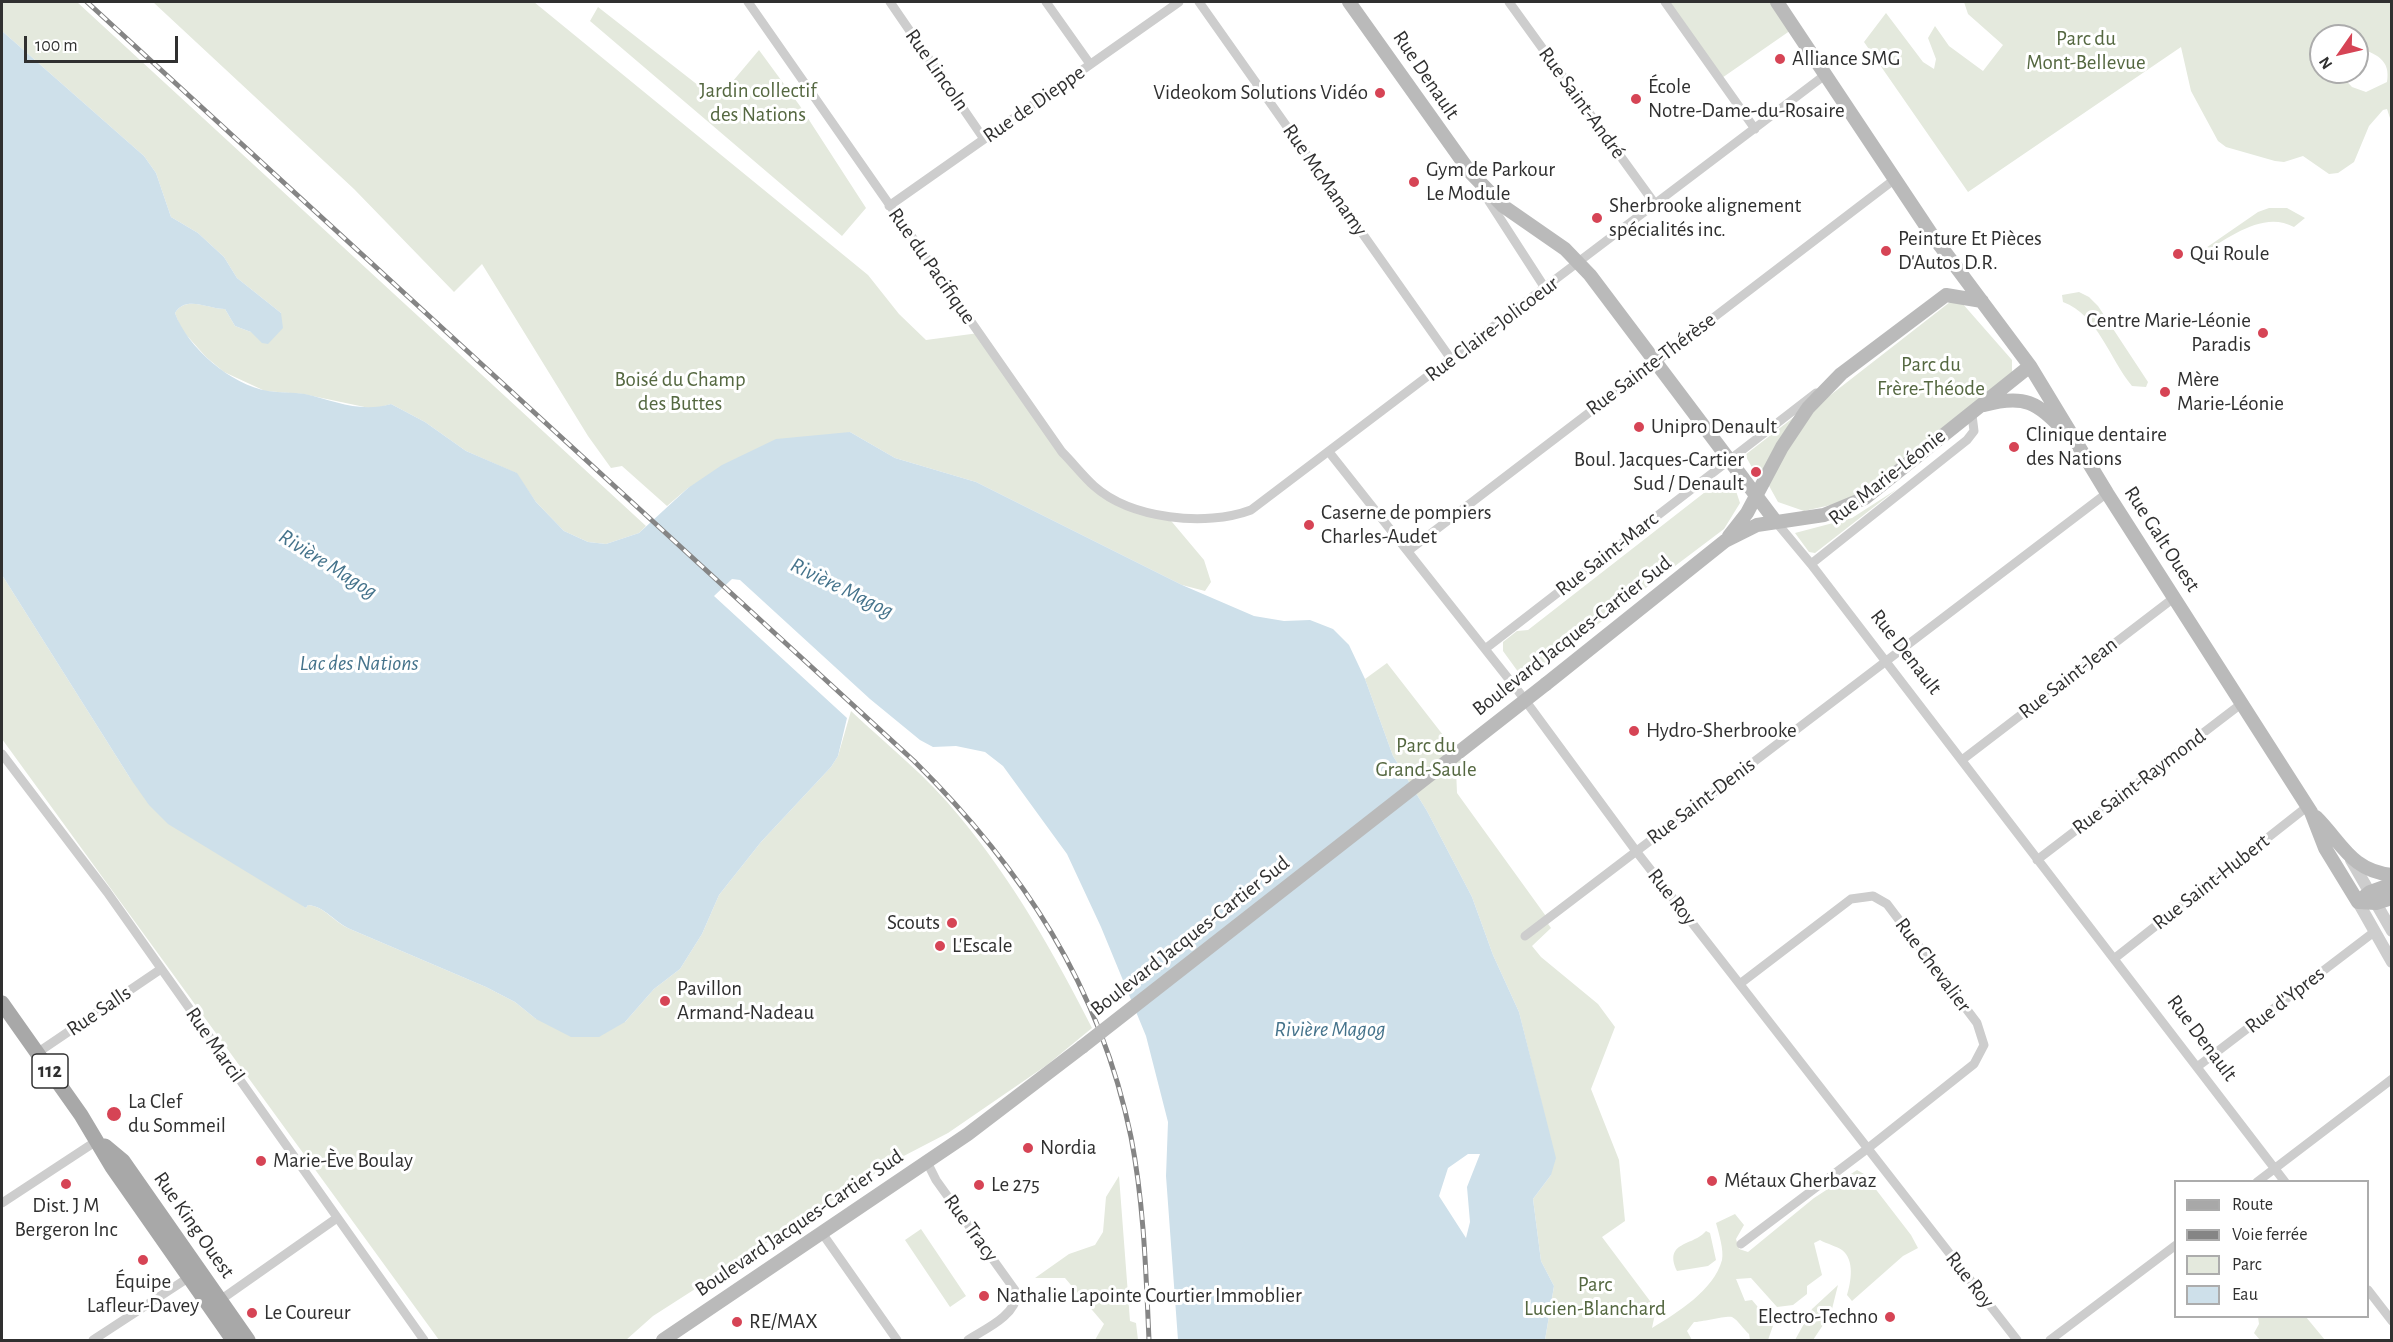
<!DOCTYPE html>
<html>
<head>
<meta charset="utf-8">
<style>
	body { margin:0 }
	#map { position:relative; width:2393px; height:1342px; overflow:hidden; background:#fff; font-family:"Alegreya Sans",sans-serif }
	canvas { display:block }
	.frame { position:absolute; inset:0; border:3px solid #303030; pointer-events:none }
	.legend { position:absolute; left:2174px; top:1180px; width:195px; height:138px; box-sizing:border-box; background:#fff; border:2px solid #acacac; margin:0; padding:8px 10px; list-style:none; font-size:18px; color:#303030 }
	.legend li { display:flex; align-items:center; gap:12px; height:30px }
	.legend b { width:30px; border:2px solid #acacac }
	.north { position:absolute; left:2309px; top:24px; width:60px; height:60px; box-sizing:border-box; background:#fff; border:2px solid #acacac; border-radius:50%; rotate:236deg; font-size:16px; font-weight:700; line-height:24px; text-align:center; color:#303030 }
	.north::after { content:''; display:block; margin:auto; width:21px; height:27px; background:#d64455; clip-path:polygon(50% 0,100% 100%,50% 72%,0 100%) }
	.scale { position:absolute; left:24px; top:36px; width:154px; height:27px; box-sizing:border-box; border:3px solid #303030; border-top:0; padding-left:8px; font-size:18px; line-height:21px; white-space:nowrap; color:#303030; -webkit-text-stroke:4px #fff; paint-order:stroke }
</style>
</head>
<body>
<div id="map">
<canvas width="2393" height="1342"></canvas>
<div class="frame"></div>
<ul class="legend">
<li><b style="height:8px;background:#a8a8a8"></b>Route</li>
<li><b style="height:8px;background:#858585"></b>Voie ferrée</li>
<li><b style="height:16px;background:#e4e9dd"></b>Parc</li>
<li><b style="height:16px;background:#cee0ea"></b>Eau</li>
</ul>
<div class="north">N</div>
<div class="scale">100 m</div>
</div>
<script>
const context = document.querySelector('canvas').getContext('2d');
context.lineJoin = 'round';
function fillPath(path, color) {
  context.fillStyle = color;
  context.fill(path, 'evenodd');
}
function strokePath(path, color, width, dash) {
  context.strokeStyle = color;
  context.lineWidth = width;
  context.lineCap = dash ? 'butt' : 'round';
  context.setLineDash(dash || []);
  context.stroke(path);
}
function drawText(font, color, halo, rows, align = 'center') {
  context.font = font + ' "Alegreya Sans",sans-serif';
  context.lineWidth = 6;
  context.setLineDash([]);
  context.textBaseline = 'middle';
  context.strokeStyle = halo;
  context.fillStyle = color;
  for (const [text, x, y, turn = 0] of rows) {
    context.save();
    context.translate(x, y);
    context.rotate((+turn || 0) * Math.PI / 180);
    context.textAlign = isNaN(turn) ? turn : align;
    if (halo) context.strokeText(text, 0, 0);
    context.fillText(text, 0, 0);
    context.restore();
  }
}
const green = new Path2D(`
	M2,2H77L646,526L639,533L606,544L588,542L564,531L536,502L516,473L466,451L425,422L391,404L374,409L303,394L265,391L224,372L206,357L181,329L175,313C186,295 208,309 225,309L235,326L251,332L281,313L237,278L224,257L198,233L171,217L156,173L144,156L2,31Z
	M153,2H534L868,275L899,314L926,340L979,333L1062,452L1112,498L1167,516L1204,560L1211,582L1205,591L1182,585L976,482L895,458L850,432L688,488L667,506L622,466L611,468L588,436L482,264L454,292L354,189Z
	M1665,2H1777L1794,28L1719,80Z
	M1964,2H2391V121L2387,109L2383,110L2369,126L2354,162L2338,173L2329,174L2303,156L2284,162L2275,161L2226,147L2218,141L2191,91L2181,47L1968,192L1864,42L1886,13L1923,62L1934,69L1936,59L1928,38L1935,26L1949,46L1983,71L2003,45L1968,14ZM2321,36H2357V48C2376,53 2391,60 2387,82L2366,92L2352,87L2338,72H2321Z
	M598,7L717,100L759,50L800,106L866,208L842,236L590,21Z
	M2269,208H2287L2305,218L2294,227C2263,210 2229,238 2201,254L2200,252L2258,212Z
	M2079,292L2089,297L2098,306L2148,382L2146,387L2132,386C2109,358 2098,315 2063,302L2062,295Z
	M1950,302L1962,303L2012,360V375L1880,480L1844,502L1804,511L1778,502L1768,484L1780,458L1819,404Z
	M1798,414L1782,435L1758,478L1745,455Z
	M1724,484L1736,491L1740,503L1724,529L1524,680L1503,651V642L1517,631L1528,630L1709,489Z
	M1897,489L1815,553L1809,552L1795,533L1852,518Z
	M2,575L130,778L306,908L308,905C326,907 333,922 350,929L486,987L515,1002L536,1019L625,1022L654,989L680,969L702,934L719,895L761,842L831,767L838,756L851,711C887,745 928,777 959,816C1012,879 1055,955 1092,1028L1047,1065L948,1133L896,1160L653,1316L626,1340H439L2,739Z
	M1387,663L1464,762L1456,769L1457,793L1548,919L1546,921L1551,928L1532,946L1541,957L1598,1004L1615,1027L1591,1089L1619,1160L1625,1221L1602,1237L1656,1309L1652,1328C1677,1313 1714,1290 1722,1260C1724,1250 1719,1234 1716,1223L1735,1214L1744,1225L1736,1239L1739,1249L1748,1252L1814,1198L1857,1170L1864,1174L1911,1235L1918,1248L1903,1256L1852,1301L1847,1295C1851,1282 1855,1260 1842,1250C1836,1246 1827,1244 1820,1240L1814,1243L1822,1275L1807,1286V1294L1793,1305L1777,1307L1751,1278L1736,1279L1745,1301L1752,1300L1768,1319L1776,1317L1768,1340H1750L1749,1334C1744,1330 1738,1320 1732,1317C1728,1315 1701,1322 1694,1322L1687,1331L1692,1340H1545L1554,1286L1541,1261L1533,1199L1551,1175L1544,1113L1519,1012L1493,955L1472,897L1427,811L1393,756L1365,679Z
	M1119,1176L1130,1321L1136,1323L1138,1340H1095L1104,1324L1065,1278H1035L1069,1254L1095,1245L1103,1232L1106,1197Z
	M921,1229L966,1296L950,1307L905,1240Z
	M1706,1231L1710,1233L1716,1260L1708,1266L1677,1271C1663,1241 1694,1246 1706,1231Z
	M1838,1285L1831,1313L1813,1340H1795L1812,1309Z
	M2258,1317H2306L2325,1340H2260L2254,1333L2259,1324Z`);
const water = new Path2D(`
	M2,31L144,156L156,173L171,217L198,233L224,257L237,278L281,313L283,328L268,344L262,343L251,332L235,326L225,309C207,309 186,295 175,313C187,347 231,385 268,391C280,393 293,392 305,394C335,401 360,413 391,404L425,422L466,451L517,473L536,502L564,531L588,542L606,544L639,533L688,488L722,465L776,439L850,432L895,458L976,482L1182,585L1254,616L1284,621L1310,620L1333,629L1349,645L1365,679L1393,756L1427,811L1472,897L1493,955L1519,1012L1556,1158L1551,1175L1533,1199L1541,1261L1554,1286L1545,1340H1178L1166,1176L1168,1122L1146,1036L1101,927L1067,854L1003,766L985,752L956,746L933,747L920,740L870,699L740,580L732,579L714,596L847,718L838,756L831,767L761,842L719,895L702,934L680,969L654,989L625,1022L599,1037H571L536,1019L515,1002L486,987L350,929C334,922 326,907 308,905L306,908L168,824L149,805L130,778L2,575ZM1468,1154H1480L1467,1187L1470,1222L1466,1238L1439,1196L1448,1168Z`);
const minor = new Path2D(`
	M748,2L1062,452C1073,463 1083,476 1094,486C1131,519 1206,527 1251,510L1825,75
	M890,2L984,139
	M1046,2L1090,64
	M1199,2L1451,359
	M1509,2L1655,204
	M1665,2L1755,129
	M1483,192L1545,288
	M889,206L1179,2
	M1329,452L1519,692L1636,851L2017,1340
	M1776,522L1811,564L2285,1182
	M1408,551L1895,179
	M1811,564L1967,440L1974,431L1972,415
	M1485,649L1816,393
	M2,754L107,892L424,1340
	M1962,760L2175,597
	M2037,860L2241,704
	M1525,936L2107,493
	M2115,958L2308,806
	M1741,983L1851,899L1873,896L1887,904L1977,1023L1984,1045L1974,1064L1867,1149L1741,1244
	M37,1053L161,969
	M2197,1067L2374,932
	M927,1162L936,1180L1017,1293C1016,1316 985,1329 968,1340
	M2257,1182L2392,1079
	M2,1203L98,1140
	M822,1233L897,1340
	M2368,1290L2392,1321
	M216,1303L337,1218
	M93,1340L191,1276
	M2050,1340L2176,1245`);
const tertiary = new Path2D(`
	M2351,860L2392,931
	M2358,902L2392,962`);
const secondary = new Path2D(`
	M1349,2L1470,172L1503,206L1565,249L1590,275L1776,522
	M1777,2L1930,232L2030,366L2107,493L2311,812L2325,848L2358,902
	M1984,405C2024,394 2038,402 2065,432
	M1729,536L1747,513L1782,447L1808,408L1841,374L1946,295L1982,301
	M1546,684L1725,541L1757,525L1824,515L1865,498L2030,366
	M2316,817C2342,843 2351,871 2392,875
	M2358,902L2370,892L2392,884
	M2358,902L2376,903L2392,898
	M663,1340L968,1134L1082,1047`);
const primary = new Path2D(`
	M2,1003L81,1115L112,1167L233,1340
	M105,1146L123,1161L248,1340`);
const rail = new Path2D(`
	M87,2L914,761C1022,868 1100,986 1131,1137C1144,1204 1146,1273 1149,1340`);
const secondaryBridge = new Path2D(`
	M1082,1047L1546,684`);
const markers = [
	[1780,59,6,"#d64455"],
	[1380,93,6,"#d64455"],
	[1636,99,6,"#d64455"],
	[1414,182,6,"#d64455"],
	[1597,218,6,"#d64455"],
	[1886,251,6,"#d64455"],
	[2178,254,6,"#d64455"],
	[2263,333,6,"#d64455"],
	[2165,392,6,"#d64455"],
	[1639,427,6,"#d64455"],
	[2014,447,6,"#d64455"],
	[1756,472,6,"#d64455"],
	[1309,525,6,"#d64455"],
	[1634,731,6,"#d64455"],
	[952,923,6,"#d64455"],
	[940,946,6,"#d64455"],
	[665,1001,6,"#d64455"],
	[114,1114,8,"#d64455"],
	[1028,1148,6,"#d64455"],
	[261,1161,6,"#d64455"],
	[1712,1181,6,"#d64455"],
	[66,1184,6,"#d64455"],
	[979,1185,6,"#d64455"],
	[143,1260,6,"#d64455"],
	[984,1296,6,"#d64455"],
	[252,1313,6,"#d64455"],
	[1890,1317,6,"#d64455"],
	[737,1322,6,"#d64455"]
];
const shields = [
	[50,1071,36]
];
const shieldNames = [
	["112",50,1071]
];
const parkNames = [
	["Parc du",2086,39],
	["Mont-Bellevue",2086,63],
	["Jardin collectif",758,91],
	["des Nations",758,115],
	["Parc du",1931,365],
	["Frère-Théode",1931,389],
	["Boisé du Champ",680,380],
	["des Buttes",680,404],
	["Parc du",1426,746],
	["Grand-Saule",1426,770],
	["Parc",1595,1285],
	["Lucien-Blanchard",1595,1309]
];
const poiNames = [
	["Alliance SMG",1792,59],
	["École",1648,87],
	["Notre-Dame-du-Rosaire",1648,111],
	["Videokom Solutions Vidéo",1368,93,"right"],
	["Gym de Parkour",1426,170],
	["Le Module",1426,194],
	["Sherbrooke alignement",1609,206],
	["spécialités inc.",1609,230],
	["Peinture Et Pièces",1898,239],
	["D'Autos D.R.",1898,263],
	["Qui Roule",2190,254],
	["Centre Marie-Léonie",2251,321,"right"],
	["Paradis",2251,345,"right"],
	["Mère",2177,380],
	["Marie-Léonie",2177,404],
	["Unipro Denault",1651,427],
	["Clinique dentaire",2026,435],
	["des Nations",2026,459],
	["Boul. Jacques-Cartier",1744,460,"right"],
	["Sud / Denault",1744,484,"right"],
	["Caserne de pompiers",1321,513],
	["Charles-Audet",1321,537],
	["Hydro-Sherbrooke",1646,731],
	["Scouts",940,923,"right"],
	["L'Escale",952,946],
	["Pavillon",677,989],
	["Armand-Nadeau",677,1013],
	["La Clef",128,1102],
	["du Sommeil",128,1126],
	["Nordia",1040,1148],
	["Marie-Ève Boulay",273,1161],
	["Métaux Gherbavaz",1724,1181],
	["Le 275",991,1185],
	["Dist. J M",66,1206,"center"],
	["Bergeron Inc",66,1230,"center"],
	["Équipe",143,1282,"center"],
	["Lafleur-Davey",143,1306,"center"],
	["Nathalie Lapointe Courtier Immoblier",996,1296],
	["Le Coureur",264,1313],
	["Electro-Techno",1878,1317,"right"],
	["RE/MAX",749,1322]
];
const streetNames = [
	["Rue Lincoln",937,70,55],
	["Rue Denault",1426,75,56],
	["Rue Saint-André",1582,103,54],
	["Rue de Dieppe",1034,104,-35],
	["Rue McManamy",1325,180,55],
	["Rue du Pacifique",932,266,55],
	["Rue Claire-Jolicoeur",1492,329,-37],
	["Rue Sainte-Thérèse",1651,364,-37],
	["Rue Marie-Léonie",1887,477,-38],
	["Rue Galt Ouest",2162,539,57],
	["Rue Saint-Marc",1607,554,-38],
	["Boulevard Jacques-Cartier Sud",1572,636,-38],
	["Rue Denault",1906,652,52],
	["Rue Saint-Jean",2068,678,-38],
	["Rue Saint-Raymond",2139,782,-37],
	["Rue Saint-Denis",1701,801,-37],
	["Rue Saint-Hubert",2211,882,-38],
	["Rue Roy",1672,897,52],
	["Boulevard Jacques-Cartier Sud",1190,936,-38],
	["Rue Chevalier",1933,965,53],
	["Rue d'Ypres",2285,1000,-38],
	["Rue Salls",99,1011,-34],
	["Rue Denault",2202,1038,53],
	["Rue Marcil",215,1045,55],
	["Boulevard Jacques-Cartier Sud",799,1223,-34],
	["Rue King Ouest",194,1225,55],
	["Rue Tracy",971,1228,54],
	["Rue Roy",1970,1280,52]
];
const waterNames = [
	["Rivière Magog",328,564,32],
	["Rivière Magog",842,588,26],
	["Lac des Nations",359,663],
	["Rivière Magog",1330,1029]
];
fillPath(green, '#e4e9dd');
fillPath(water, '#cee0ea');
strokePath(minor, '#cdcdcd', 9);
strokePath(tertiary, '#cdcdcd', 12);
strokePath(secondary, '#bababa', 14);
strokePath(primary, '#a8a8a8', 15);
strokePath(rail, '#858585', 5);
strokePath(rail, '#fff', 3, [9]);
strokePath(secondaryBridge, '#bababa', 14);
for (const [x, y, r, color] of markers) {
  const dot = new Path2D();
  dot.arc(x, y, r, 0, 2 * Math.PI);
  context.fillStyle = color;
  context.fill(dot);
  strokePath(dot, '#fff', 2);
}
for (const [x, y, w] of shields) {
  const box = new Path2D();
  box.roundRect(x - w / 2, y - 17, w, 34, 4.5);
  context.fillStyle = '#fff';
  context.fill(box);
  strokePath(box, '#303030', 1.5);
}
drawText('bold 20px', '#303030', null, shieldNames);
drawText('21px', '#556841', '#fff', parkNames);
drawText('21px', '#303030', '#fff', poiNames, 'left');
drawText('21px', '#303030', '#fff', streetNames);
drawText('italic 22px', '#45738b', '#fff', waterNames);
</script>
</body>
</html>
